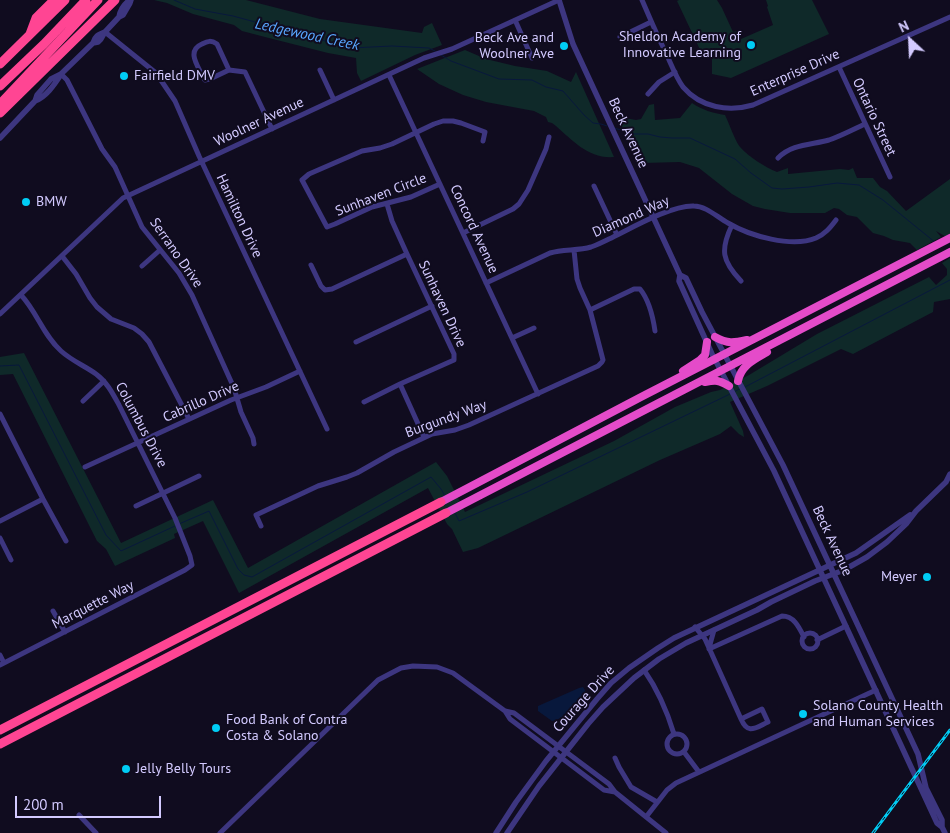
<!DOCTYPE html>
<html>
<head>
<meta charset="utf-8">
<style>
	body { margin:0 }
	#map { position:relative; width:950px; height:833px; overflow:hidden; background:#100c1f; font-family:"PT Sans",sans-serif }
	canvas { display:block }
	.north { position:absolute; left:885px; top:15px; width:50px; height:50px; -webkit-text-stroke:4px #100c1f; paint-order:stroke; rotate:335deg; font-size:14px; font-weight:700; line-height:20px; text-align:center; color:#d3caff }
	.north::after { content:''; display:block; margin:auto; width:18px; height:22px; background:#d3caff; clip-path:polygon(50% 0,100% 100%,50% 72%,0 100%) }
	.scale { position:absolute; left:15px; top:796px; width:146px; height:22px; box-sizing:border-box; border:2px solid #d3caff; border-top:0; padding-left:6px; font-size:15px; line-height:18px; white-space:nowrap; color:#d3caff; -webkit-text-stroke:4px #100c1f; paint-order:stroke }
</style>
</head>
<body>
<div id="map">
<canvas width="950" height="833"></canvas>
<div class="north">N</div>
<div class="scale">200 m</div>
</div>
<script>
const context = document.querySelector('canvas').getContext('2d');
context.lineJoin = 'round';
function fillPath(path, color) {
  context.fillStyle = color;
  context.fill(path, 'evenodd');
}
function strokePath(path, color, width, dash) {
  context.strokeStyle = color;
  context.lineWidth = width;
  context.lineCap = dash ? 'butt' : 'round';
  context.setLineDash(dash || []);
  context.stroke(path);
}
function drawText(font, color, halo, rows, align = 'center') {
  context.font = font + ' "PT Sans",sans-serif';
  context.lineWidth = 4;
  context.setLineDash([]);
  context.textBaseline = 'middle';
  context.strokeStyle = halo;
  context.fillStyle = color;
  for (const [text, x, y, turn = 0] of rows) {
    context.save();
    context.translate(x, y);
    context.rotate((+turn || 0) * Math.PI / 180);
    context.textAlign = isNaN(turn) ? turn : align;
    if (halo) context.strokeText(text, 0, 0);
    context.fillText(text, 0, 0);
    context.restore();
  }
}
const green = new Path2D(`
	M154,0H246L320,19L422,33L424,27L432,23L442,45L415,55L361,81L357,73L356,58L328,53L265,37L242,31L234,25L193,14L167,3Z
	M679,0H717L722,8L733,32L737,31L741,39L773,25L767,7L768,6L766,0H812L829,34L731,78L712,74V54L711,52L703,56L677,1Z
	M465,50L486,59L515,66L547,71L571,82L576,72L614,157C589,159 573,141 556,126L552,123L548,122L546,117L534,111L486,102L463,95L439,84L417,69Z
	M692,103C702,110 713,113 725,115C729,123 735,141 740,147C749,157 765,167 777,172L788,168V174L840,169L849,170L853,168L857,178H873L880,187L887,191L906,211L950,179V239L936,231L941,237L917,250L910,243L893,240L884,236L873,233L857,217L847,215L839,209L834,208L825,213H790L765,209L753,206L732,194L699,168L680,162L643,163L640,165L620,123L625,118L636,120L641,119L649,105L654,104L655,120L680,118Z
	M950,258V299L934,302L933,312L853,354L841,349L767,386L730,402L743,431L744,437L739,434L731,426L720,434L660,460L478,548L463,552L452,529L447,524L428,488L239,593L203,521L174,534L175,538L115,566L106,549L97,541L13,374L0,375V357L24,353L121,543L213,500L248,568L436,462L447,476L465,512L614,441L675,407L711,392L720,390L749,375L817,334L929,277L936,285L947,275V269L942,263Z`);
const water = new Path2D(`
	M583,687L586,692C579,700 563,721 552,721L538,711V706L579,688Z`);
const stream = new Path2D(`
	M174,0L195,9L233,16L351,48L392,46L429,48L435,51
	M441,55L451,61L499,79L532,80L546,87L563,91L584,115L593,123L601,124L607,126
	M614,128L635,134H648L660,137L672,138H690L735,159L751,173L772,188L782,189L809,187L837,183L859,185L883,200L936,243
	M0,366L19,365L106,535L121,551L175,526
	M745,387L950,280
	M734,392L741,388
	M455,513L459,521L527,492L730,394
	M179,524L209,511L238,569L244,575L252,577L431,477L441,489L445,496`);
const minor = new Path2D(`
	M642,0C649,16 656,33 664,49C670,61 675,76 683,87C701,108 729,112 753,105L950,17
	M515,20L532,58
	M105,32L156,73L175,101L199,156L327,429
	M620,37L651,22
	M839,67L890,177
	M229,70L210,79L205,80L203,77C198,66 186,51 202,44C208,41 211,40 217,44L229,70L245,72L272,129
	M320,70L334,100
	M61,74L67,80L102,149L115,167L142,227L179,273L192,295L234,388L241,412L253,438L254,444
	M389,75L538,394
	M648,94L659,82L675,72
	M778,158C792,144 811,145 829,140C841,136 854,129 865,124
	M440,184L411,197L372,207L335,224L327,227L302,180L309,174L362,151L380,148L392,144L434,124L443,121H453L461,123L485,132L483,141
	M594,186L617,235
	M387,204L392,221L407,254L454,354V360L400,384L424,437
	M732,225C720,250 722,261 741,281
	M463,233L513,209L519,204L528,190L546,149L549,137
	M62,256L76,274L90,298L97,307L111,319L134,328L142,334L149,342L189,419
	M311,265L321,286L325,290L332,289L407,254
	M142,266L160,250
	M486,283L550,253C563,249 578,251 591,247C597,245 603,242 609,239C630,229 671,205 694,206C706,206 717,217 728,223C750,236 792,248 816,238C825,234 830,228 836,220
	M590,310L634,289H640C649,300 653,317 655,331
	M0,314L123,198L424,58L452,49L559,0
	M512,338L534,328
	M356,342L432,306
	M83,401L104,381
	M364,402L400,384
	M0,414L43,499L66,541
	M85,467L231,400L266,387L300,371
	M136,506L199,476
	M0,521L43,499
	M261,526L256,515L318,486L347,477L357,473L394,452L432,434L455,430L469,425L598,366L602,362L603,360L590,310L580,288L577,279L574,250
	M0,538L11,560
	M53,611L65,632
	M695,627L705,639L741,719C748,735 755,728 768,722L762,709L741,719
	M802 641a8 8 0 1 1 16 0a8 8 0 1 1-16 0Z
	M817,640L846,626
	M709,648L714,630
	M709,649L782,616C794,616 799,627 804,637
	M0,655L4,663
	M0,665L185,570L192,565L190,556L175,518L119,405C113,394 107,382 96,374C85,366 72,361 61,351C43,335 37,312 21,295
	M644,670C658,690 667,711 674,734
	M505,711L510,719L604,790L615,792
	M667 744a10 10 0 1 1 20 0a10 10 0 1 1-20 0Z
	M684,752L699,772
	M615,758L619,767L631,787L657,802
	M79,815L96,833
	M646,817L667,790L676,783L876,690
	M220,833L378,680L401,668L413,666L437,667L453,673L505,711L514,713L609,784L615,792L666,833`);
const tertiary = new Path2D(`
	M559,0L573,44L680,275L679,281L712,354L774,471L937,823L942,827
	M119,17C120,11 124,4 130,0
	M93,43C95,36 98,35 105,32
	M35,101L37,95L51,79L61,74L93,43L98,42L101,39L105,32L119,17L123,15L130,3L131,0
	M0,138L35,101C46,97 54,85 60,76
	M680,275L686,278L702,312L783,465L918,754L926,788L942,820V827L945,833
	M496,833L516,802L546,761L597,699L611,683L629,668L658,648L674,638L856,553L910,515
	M507,833L539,786L588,724L603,707L634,678L659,659L686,643L757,610L771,602L815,581L844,570L867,557L887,542L906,524L916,511L946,482L950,474`);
const trunk = new Path2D(`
	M715,337C728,344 733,343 747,340
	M683,371L700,360L705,355L707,342
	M738,381C741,365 755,359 767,352
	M705,382C716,380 719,380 729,386
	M441,502L641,397L950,238
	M446,513L950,252`);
const motorway = new Path2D(`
	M30,34L36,18L54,0
	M0,64L65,0
	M0,86L44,44L86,0
	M0,104L98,0
	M0,113L115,0
	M0,730L441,502
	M0,744L446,513`);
const rail = new Path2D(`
	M873,833L950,730`);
const markers = [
	[751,45,5,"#00cdf5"],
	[564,46,5,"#00cdf5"],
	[124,76,5,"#00cdf5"],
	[26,202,5,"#00cdf5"],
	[927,577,5,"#00cdf5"],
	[803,714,5,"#00cdf5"],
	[216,728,5,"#00cdf5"],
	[126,769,5,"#00cdf5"]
];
const poiNames = [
	["Sheldon Academy of",741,37,"right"],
	["Innovative Learning",741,53,"right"],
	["Beck Ave and",554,38,"right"],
	["Woolner Ave",554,54,"right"],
	["Fairfield DMV",134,76],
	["BMW",36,202],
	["Meyer",917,577,"right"],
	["Solano County Health",813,706],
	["and Human Services",813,722],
	["Food Bank of Contra",226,720],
	["Costa & Solano",226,736],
	["Jelly Belly Tours",136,769]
];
const streetNames = [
	["Enterprise Drive",795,73,-24],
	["Ontario Street",874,117,65],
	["Woolner Avenue",259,122,-25],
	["Beck Avenue",628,133,65],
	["Sunhaven Circle",381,195,-21],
	["Hamilton Drive",239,216,65],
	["Diamond Way",631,217,-24],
	["Concord Avenue",474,229,65],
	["Serrano Drive",176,253,55],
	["Sunhaven Drive",442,304,65],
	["Cabrillo Drive",201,402,-24],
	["Burgundy Way",446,419,-20],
	["Columbus Drive",141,425,62],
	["Beck Avenue",832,541,65],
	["Marquette Way",93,605,-27],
	["Courage Drive",584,699,-48]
];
const waterNames = [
	["Ledgewood Creek",307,35,12]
];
fillPath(green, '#0f2929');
fillPath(water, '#08183c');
strokePath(stream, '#08183c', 1);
strokePath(minor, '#3d3680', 5);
strokePath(tertiary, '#3d3680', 5.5);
strokePath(trunk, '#e44bc9', 8);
strokePath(motorway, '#ff4593', 9);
strokePath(rail, '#00cdf5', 3);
strokePath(rail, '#100c1f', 1, [4]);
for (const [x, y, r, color] of markers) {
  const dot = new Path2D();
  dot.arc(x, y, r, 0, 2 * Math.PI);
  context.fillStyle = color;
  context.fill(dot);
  strokePath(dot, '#100c1f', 2);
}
drawText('14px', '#d3caff', '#100c1f', poiNames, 'left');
drawText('14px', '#d3caff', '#100c1f', streetNames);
drawText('italic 15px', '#58a7ff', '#100c1f', waterNames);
</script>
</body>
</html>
